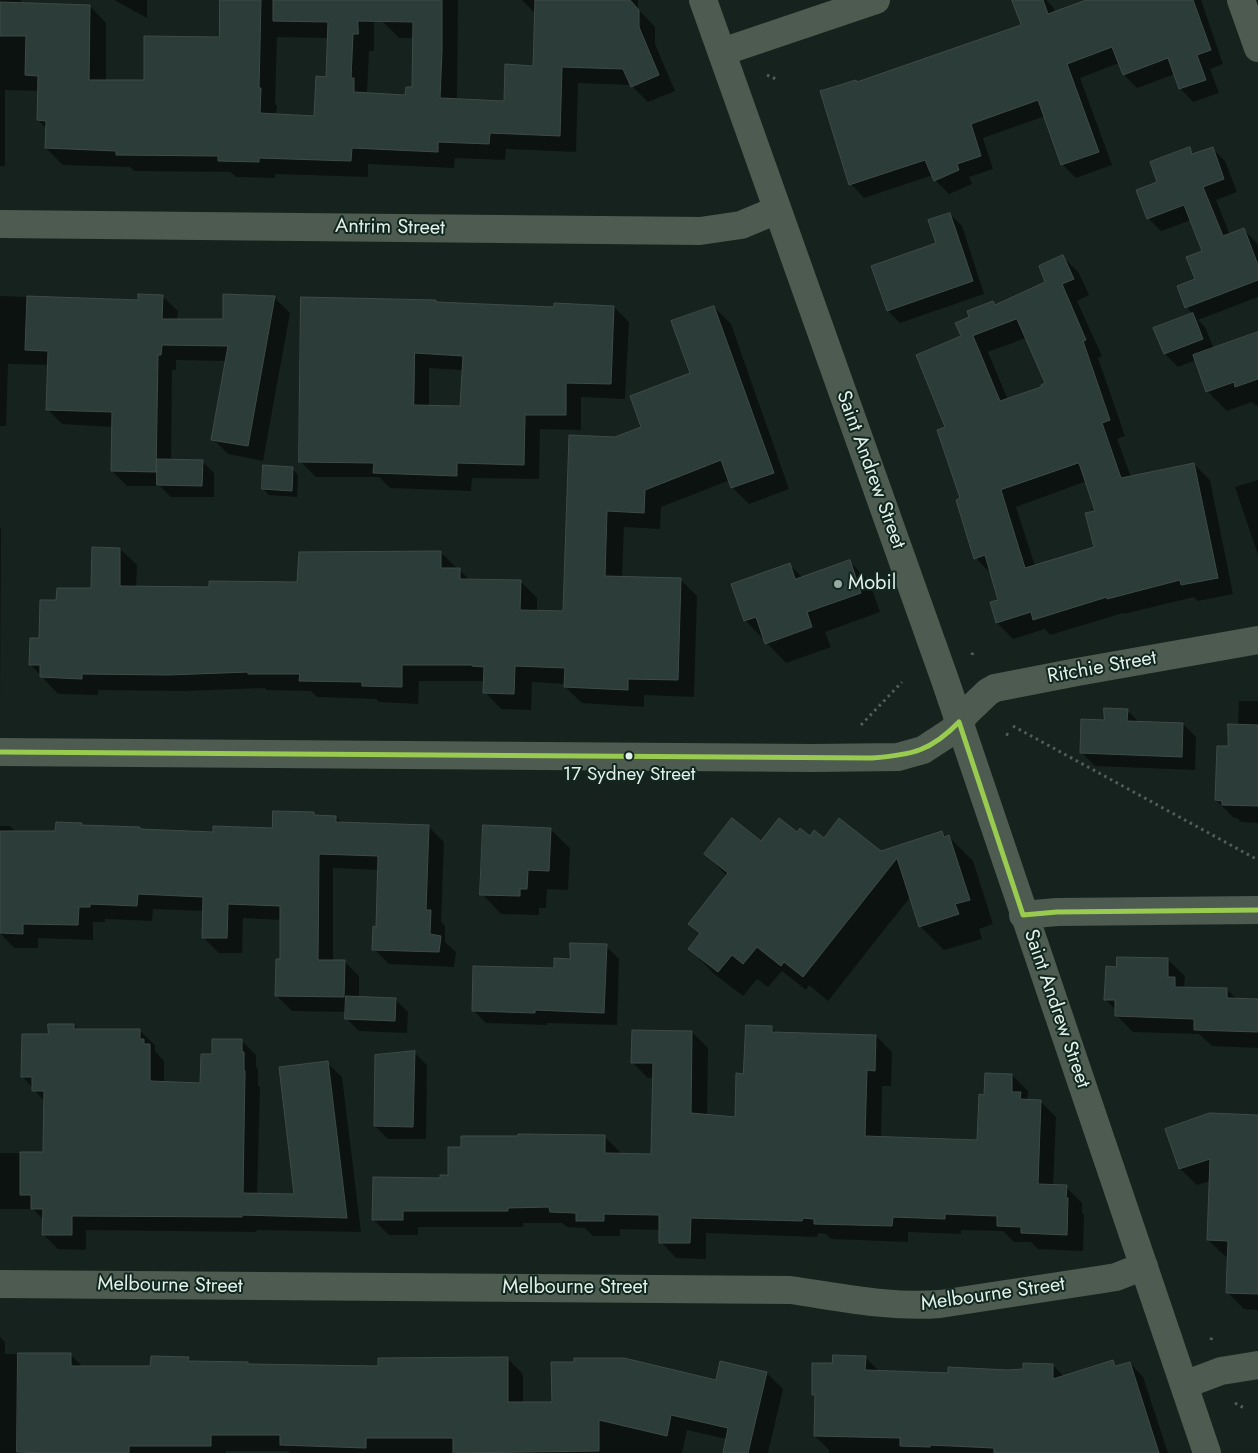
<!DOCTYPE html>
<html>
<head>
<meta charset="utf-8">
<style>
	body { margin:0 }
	canvas { display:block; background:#16221e }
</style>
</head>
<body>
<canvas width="1258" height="1453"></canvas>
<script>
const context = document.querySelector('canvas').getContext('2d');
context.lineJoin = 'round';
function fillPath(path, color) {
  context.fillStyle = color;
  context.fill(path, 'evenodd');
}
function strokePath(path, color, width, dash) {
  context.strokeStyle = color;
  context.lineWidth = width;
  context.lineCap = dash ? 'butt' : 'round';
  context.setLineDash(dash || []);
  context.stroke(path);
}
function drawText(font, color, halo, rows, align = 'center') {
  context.font = font + ' Jost,sans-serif';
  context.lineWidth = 4;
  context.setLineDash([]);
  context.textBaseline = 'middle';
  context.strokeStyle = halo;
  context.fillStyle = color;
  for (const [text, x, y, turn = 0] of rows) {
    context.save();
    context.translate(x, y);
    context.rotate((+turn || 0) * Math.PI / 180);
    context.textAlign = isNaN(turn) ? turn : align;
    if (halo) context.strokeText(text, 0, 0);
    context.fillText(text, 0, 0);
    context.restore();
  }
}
const shadow = new Path2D(`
	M0,0H21V4L90,6L106,23V81H146L220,38L221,0H323L374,18V51H369L367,92L369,95L407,97L413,89L414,38H399L382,21L383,0H458L457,100L505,102L534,67L536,14L522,0H638V9L655,27V44L675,91L648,102L631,85L578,83L576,152L506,149L505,160L455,158L454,168L368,164V177L275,174V178L236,177L230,172L134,171L130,167L63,165L46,148L47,129L38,120L39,91L5,90V166H0ZM277,37L329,38L327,78L316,117L276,115L277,106L275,104Z
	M114,0H147V18Z
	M1022,0H1046L1053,7L1055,12L1088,0H1201L1223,64L1210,69L1219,93L1193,102L1180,88L1175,74L1137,88L1124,75L1119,63L1080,78L1112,165L1076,178L1063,165L1045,116L983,138L993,169L969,177L972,184L949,194L935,180L933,175L864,198L851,184L858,83L1022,26Z
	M1212,148L1225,161L1237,192L1216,200L1230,235L1244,230L1257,243L1258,247V297L1198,320L1205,327L1214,349L1258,334V405L1256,406L1252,402L1227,411L1207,391L1196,360L1178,367L1165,354L1193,314L1186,307L1197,280L1204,252L1191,220L1161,231L1148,218L1159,183L1190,149L1195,155Z
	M950,214L962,226L984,294L900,323L888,311L938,244Z
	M1063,257L1079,273L1089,295L1077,301L1102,356L1098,358L1125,436L1117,439L1131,477L1194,464L1210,480L1233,594L1198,601L1194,597L1124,614L1123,613L1050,635L1045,629L1013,639L997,623L999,600L991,574L976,558L947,428L962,337L970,317L993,302L997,306L1047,283ZM1026,338L1047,384L1043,388L1008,400L988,352ZM1087,481L1097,512L1095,548L1035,566L1016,507Z
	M224,295L275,298L290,313L263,461L228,454L213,439L227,361L176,360V370H172L171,461H202L214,473V497H171L160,486H127L112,471L113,427L62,424L47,409L49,365L8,364L6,426H0V296L139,301L162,296L178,311L177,320L224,321Z
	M437,303L555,308L614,307L629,322L625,399L581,397V430L540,429L539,479L472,478L471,491L390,488L379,477H316L301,462ZM429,368L463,370L462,408L429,407Z
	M714,307L731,324L789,489L749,504L732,487L730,480L661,507L660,529L624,527L622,578L680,579L697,596L694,697L644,695V707L582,703L565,687V684L532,682L531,710L501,709L485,692V681H419L418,704L380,702L376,699L317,697L311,691L266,690L265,688L185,691L98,690V695L58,694L30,664L57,602L92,590L120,549L137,565L136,588L210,589L298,583L440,552L471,581L521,582L537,598V612L564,613L615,438L643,427L692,374Z
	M292,468L298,475L297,497L269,495L263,489Z
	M1258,480V555L1235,487Z
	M0,528L1,529L0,699Z
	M850,562L869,581L880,612L825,632L831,647L786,663L745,620L789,564L803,578Z
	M1239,701H1258V823L1241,822L1237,818H1234L1216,800L1229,747L1238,726Z
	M1127,710L1139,722L1183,724L1196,737L1195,770L1095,766L1082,753L1105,721Z
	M313,814L317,817H336L342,823L428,826L444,842L441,922L445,926V942L456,952L454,967L389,964L374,949L377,928L379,870L333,868V961H344L359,976V998L395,999L408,1012L407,1033L359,1031L346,1018V1012L292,1011L276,995L281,960V920L243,918L242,953H219L203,937L204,911L153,909L152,921L105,919V922H93V940L38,938V948H14L0,933V826H10L16,832H56L81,824L83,826L214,833L273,830Z
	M550,829L570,848L568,890L547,889L546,908H539V915L501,914L482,894Z
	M942,833L947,837H949L973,861L993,924L979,929L982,939L944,950L920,926L911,896L828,1001L809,985L806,990L782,971L768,987L757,979L743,996L713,973L689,948L700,934L690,924L727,876L706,854L798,834L881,852Z
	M606,946L619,959L617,1025L547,1023V1025L486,1023L473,1010L571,960Z
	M1168,960L1185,976L1184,988L1227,989L1237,1000H1258V1048L1212,1046L1199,1034L1133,1032L1116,1015V1010L1106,1000L1118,968Z
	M74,1025L79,1031H140L155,1045V1051L164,1061V1083L201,1084L214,1055L241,1040L256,1055V1066L258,1069V1086L260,1087L257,1195H296L327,1063L342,1077L361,1232L257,1230L256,1232L86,1230V1250L58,1249L43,1234L44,1220L33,1209H0V1153H44L45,1102L23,1077L50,1036Z
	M771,1027L778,1034L876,1036L892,1052L891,1086H882L881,1138L978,1142L985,1096L1012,1075L1028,1091L1027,1101H1040L1056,1117L1053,1186L1066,1187L1082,1203V1213L1084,1215L1083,1251L1038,1249L1031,1242H1014L1003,1231L961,1230V1234L908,1232V1242L831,1239L826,1234L818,1233L817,1237L706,1233V1259L676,1258L661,1242V1230L620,1229V1236H593L585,1228L567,1227L562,1223H523V1227H418V1235H389L373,1219L449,1176L604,1136L620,1152V1154L652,1155L654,1078H648L632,1062L692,1032L708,1048L707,1116L736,1118L745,1076Z
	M414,1052L427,1065L426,1139H388L375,1126Z
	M1258,1116V1310L1244,1309L1228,1293L1229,1257L1225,1256L1208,1240L1210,1181L1197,1185L1180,1169Z
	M0,1337L5,1342V1354H70L83,1367H152L188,1358L192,1362L248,1363L250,1365L379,1367L507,1358L523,1374V1404H553L717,1381L767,1373L783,1389L768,1453H724L727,1439L687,1430L682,1453H290L288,1451H226V1453H0Z
	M865,1357L879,1371L949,1374L1024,1370L1053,1365L1064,1377L1113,1362L1118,1367L1130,1363L1143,1377L1168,1453H829V1450L815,1436L816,1397L813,1394L834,1365Z`);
const building = new Path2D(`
	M220,0H261L259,88H261L260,113L314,116L316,76L326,77L328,22L273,21V0H442V50L440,98L504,101L505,64L533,66L535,0H630L639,10V27L659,75L631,87L623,69L562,67L560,136L490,133L489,144L438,142V152L352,148L351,161L259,158V162L218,161V156L116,155V151L45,148L46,121L37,120L38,76L25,75L26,36H0V2L90,5L89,80H144V36L219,37ZM358,21L413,22L412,87H406L405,95L354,92V78H351L353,34H358Z
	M1012,0H1043L1048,14L1086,0H1193L1211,50L1197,55L1206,80L1179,89L1168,58L1123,75L1112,47L1067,64L1099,152L1061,165L1038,100L971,124L981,156L957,164L959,170L934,181L925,160L849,185L820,91L856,80L857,82L1021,25Z
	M1190,147L1192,154L1213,147L1224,179L1203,187L1223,236L1244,228L1258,265V280L1185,308L1177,286L1195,279L1186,257L1202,251L1184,205L1147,219L1136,190L1157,182L1150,162Z
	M950,213L973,281L887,311L871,266L936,243L928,220Z
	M1063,255L1074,279L1062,284L1086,340L1083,341L1110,420L1102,423L1121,478L1194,463L1218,578L1181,585L1180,580L1107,599V597L1033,620L1031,612L996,623L990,602L998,600L985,555L974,559L956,500L960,498L937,430L945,427L916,355L961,336L955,323L969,317L967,311L993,301L995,305L1045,282L1039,266ZM1017,319L1045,383L1041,385V387L1000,401L973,336ZM1079,463L1095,511L1085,513L1094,547L1025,568L1001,490Z
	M138,294L163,295L162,319H223V294L275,296L248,446L211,440L228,346L162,345L161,355H158L156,472L111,471L112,412L46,410L48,351L25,350L27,296L138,300Z
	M301,297L436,300V302L554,307V303L614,306L611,384L566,383V415H525L524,465L457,463V476L373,473L374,463L299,462ZM415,353L463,356L460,406L414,405Z
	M714,306L774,473L731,488L721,460L645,490L644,513L607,511L605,576L681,578L678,680L628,679V690L564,687L565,668L515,666L514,694L483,693L484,667L472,666V665H402V687L362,686V682L299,681L300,674H248V672L168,675L82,674V679L40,677V665H29L30,638H39L40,600H56L57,588H91L92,547L120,548V586L209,587V581L297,582L299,552L441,551V568H460V579L521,580L520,610L563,611L569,435L615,437L641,427L630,396L690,373L671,321Z
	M1193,313L1203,339L1164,354L1153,328Z
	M1258,332V379L1235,387L1234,382L1206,392L1193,355Z
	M157,459L203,460L202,486L157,485Z
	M263,465L293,467L292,491L262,489Z
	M850,560L861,593L807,612L812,627L765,644L756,617L744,621L731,584L790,563L795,579Z
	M1104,708L1128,709L1127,721L1183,723L1182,757L1080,753L1081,719L1104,720Z
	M1228,724L1258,725V806L1222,805V801L1215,800L1217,746H1228Z
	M273,811L314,812V815L336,816V822L429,825L426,910H431L430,934L441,936L439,952L372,950L373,926L376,927L378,856L319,854L318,960H345L344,997L275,996L276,959H280V906L228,904L227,938H202L203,897L138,894L137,906L90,904V907H79L78,925L23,924V934L0,933V831H55L56,822L82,823L81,825L140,827V829L213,832V826L272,828Z
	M732,818L761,841L779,818L797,832L800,828L810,836L814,830L824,838L839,818L881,851L942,831L944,837L949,835L970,900L955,904L959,914L919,927L897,858L803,977L784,962L781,966L757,947L743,964L732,955L718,972L688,949L700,933L688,924L728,873L704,854Z
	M483,825L551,828L549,871L528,870L527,889H520V896L480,895Z
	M570,943L607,944L604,1013L535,1010V1013L472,1011L473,966L554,968V958L570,959Z
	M1117,957L1168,958V977H1175V987L1227,988V998L1258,999V1032L1194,1030V1019L1115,1016V1000H1104L1106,966L1116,967Z
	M346,996L396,998L395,1021L345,1019Z
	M48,1024H74V1029H140V1039H144V1044H150V1081L200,1083L201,1054H212V1039H242V1052H244V1071H245L243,1193L294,1194L279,1067L328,1061L347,1218L242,1215V1217L72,1216V1235H42L43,1209H31V1195H20V1152H43L44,1091H32V1077H21L22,1034H48Z
	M746,1025L772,1026V1032L876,1035L875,1071L867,1070L865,1136L977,1140L979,1094L984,1095L985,1073L1012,1074V1092H1021L1020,1099L1041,1100L1038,1184L1067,1185L1066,1198H1068L1067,1235L1021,1233V1227L997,1226V1216L945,1214V1219L893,1217L892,1226L814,1224V1219L803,1218L802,1221L691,1218L690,1243H659V1215L604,1214V1221H576V1213L550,1212L549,1207L508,1208V1211H403V1220H372L373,1177L440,1178V1175H448V1147H461V1136H518V1134L605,1135V1153L651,1154L653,1063H631L632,1030L692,1031L691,1113L735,1117L736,1073L743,1074Z
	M415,1051L413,1127L374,1126L375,1055Z
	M1210,1113L1258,1115V1294L1226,1293L1228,1241L1207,1240L1210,1159L1179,1169L1165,1129Z
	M18,1353H71V1366H150L151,1356L189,1357L188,1361L248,1362V1364L378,1366V1358L508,1357V1402H552L551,1362H574V1358H624L716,1380L720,1361L767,1372L748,1453H723L728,1428L671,1415L667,1436L599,1420V1451L453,1453V1438H366V1448L280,1445V1435H211V1446H129V1453H46L17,1452Z
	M833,1355L866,1356L865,1370L948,1373V1367L1008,1370L1023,1369V1363L1053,1364V1379L1113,1360L1115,1366L1130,1362L1159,1453H994V1448L930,1445V1447L900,1446V1438L814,1436L815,1395H812V1363H832Z`);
const path = new Path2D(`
	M767,75L778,80
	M972,655L973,651
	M861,725L902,682
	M1013,726L1258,860
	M1006,734L1009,735
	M1211,1340L1212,1336
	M1235,1403L1244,1408`);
const minor = new Path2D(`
	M703,0L945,680L1207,1453
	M1241,0L1258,48
	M722,52L876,0
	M0,224L700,231L741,225L777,210
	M0,752L813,758L898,757L923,750L952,731L967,712L988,692L995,688L1077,672L1258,640
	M1023,915L1057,912L1258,910
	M0,1284L790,1290C840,1297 889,1308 940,1304L1104,1279L1116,1277L1144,1266
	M1184,1385L1221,1371L1258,1365`);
const bus1 = new Path2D(`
	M959,722L1023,915L1057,912L1258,910
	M0,752L872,758C912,755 931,751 959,722`);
const markers = [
	[838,584,5,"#9ba8a3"],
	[629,756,4.5,"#e3f0ea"]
];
const busNames = [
	["17 Sydney Street",629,775]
];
const streetNames = [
	["Antrim Street",390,228,1],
	["Saint Andrew Street",870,470,70],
	["Ritchie Street",1102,668,-10],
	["Saint Andrew Street",1056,1009,71],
	["Melbourne Street",170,1286,1],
	["Melbourne Street",575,1288],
	["Melbourne Street",993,1295,-8]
];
const poiNames = [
	["Mobil",848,584]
];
fillPath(shadow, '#0007');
fillPath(building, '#2b3c39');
strokePath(building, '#3f4a47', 1);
strokePath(path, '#545e57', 3, [2.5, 4]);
strokePath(minor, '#4d5b50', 28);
strokePath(bus1, '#99cb50', 5);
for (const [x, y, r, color] of markers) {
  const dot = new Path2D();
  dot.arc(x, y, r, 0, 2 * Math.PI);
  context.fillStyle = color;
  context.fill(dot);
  strokePath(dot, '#11271f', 2);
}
drawText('19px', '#e3f0ea', '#11271f', busNames);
drawText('20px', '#e3f0ea', '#11271f', streetNames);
drawText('20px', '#e3f0ea', '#11271f', poiNames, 'left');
</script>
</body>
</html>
